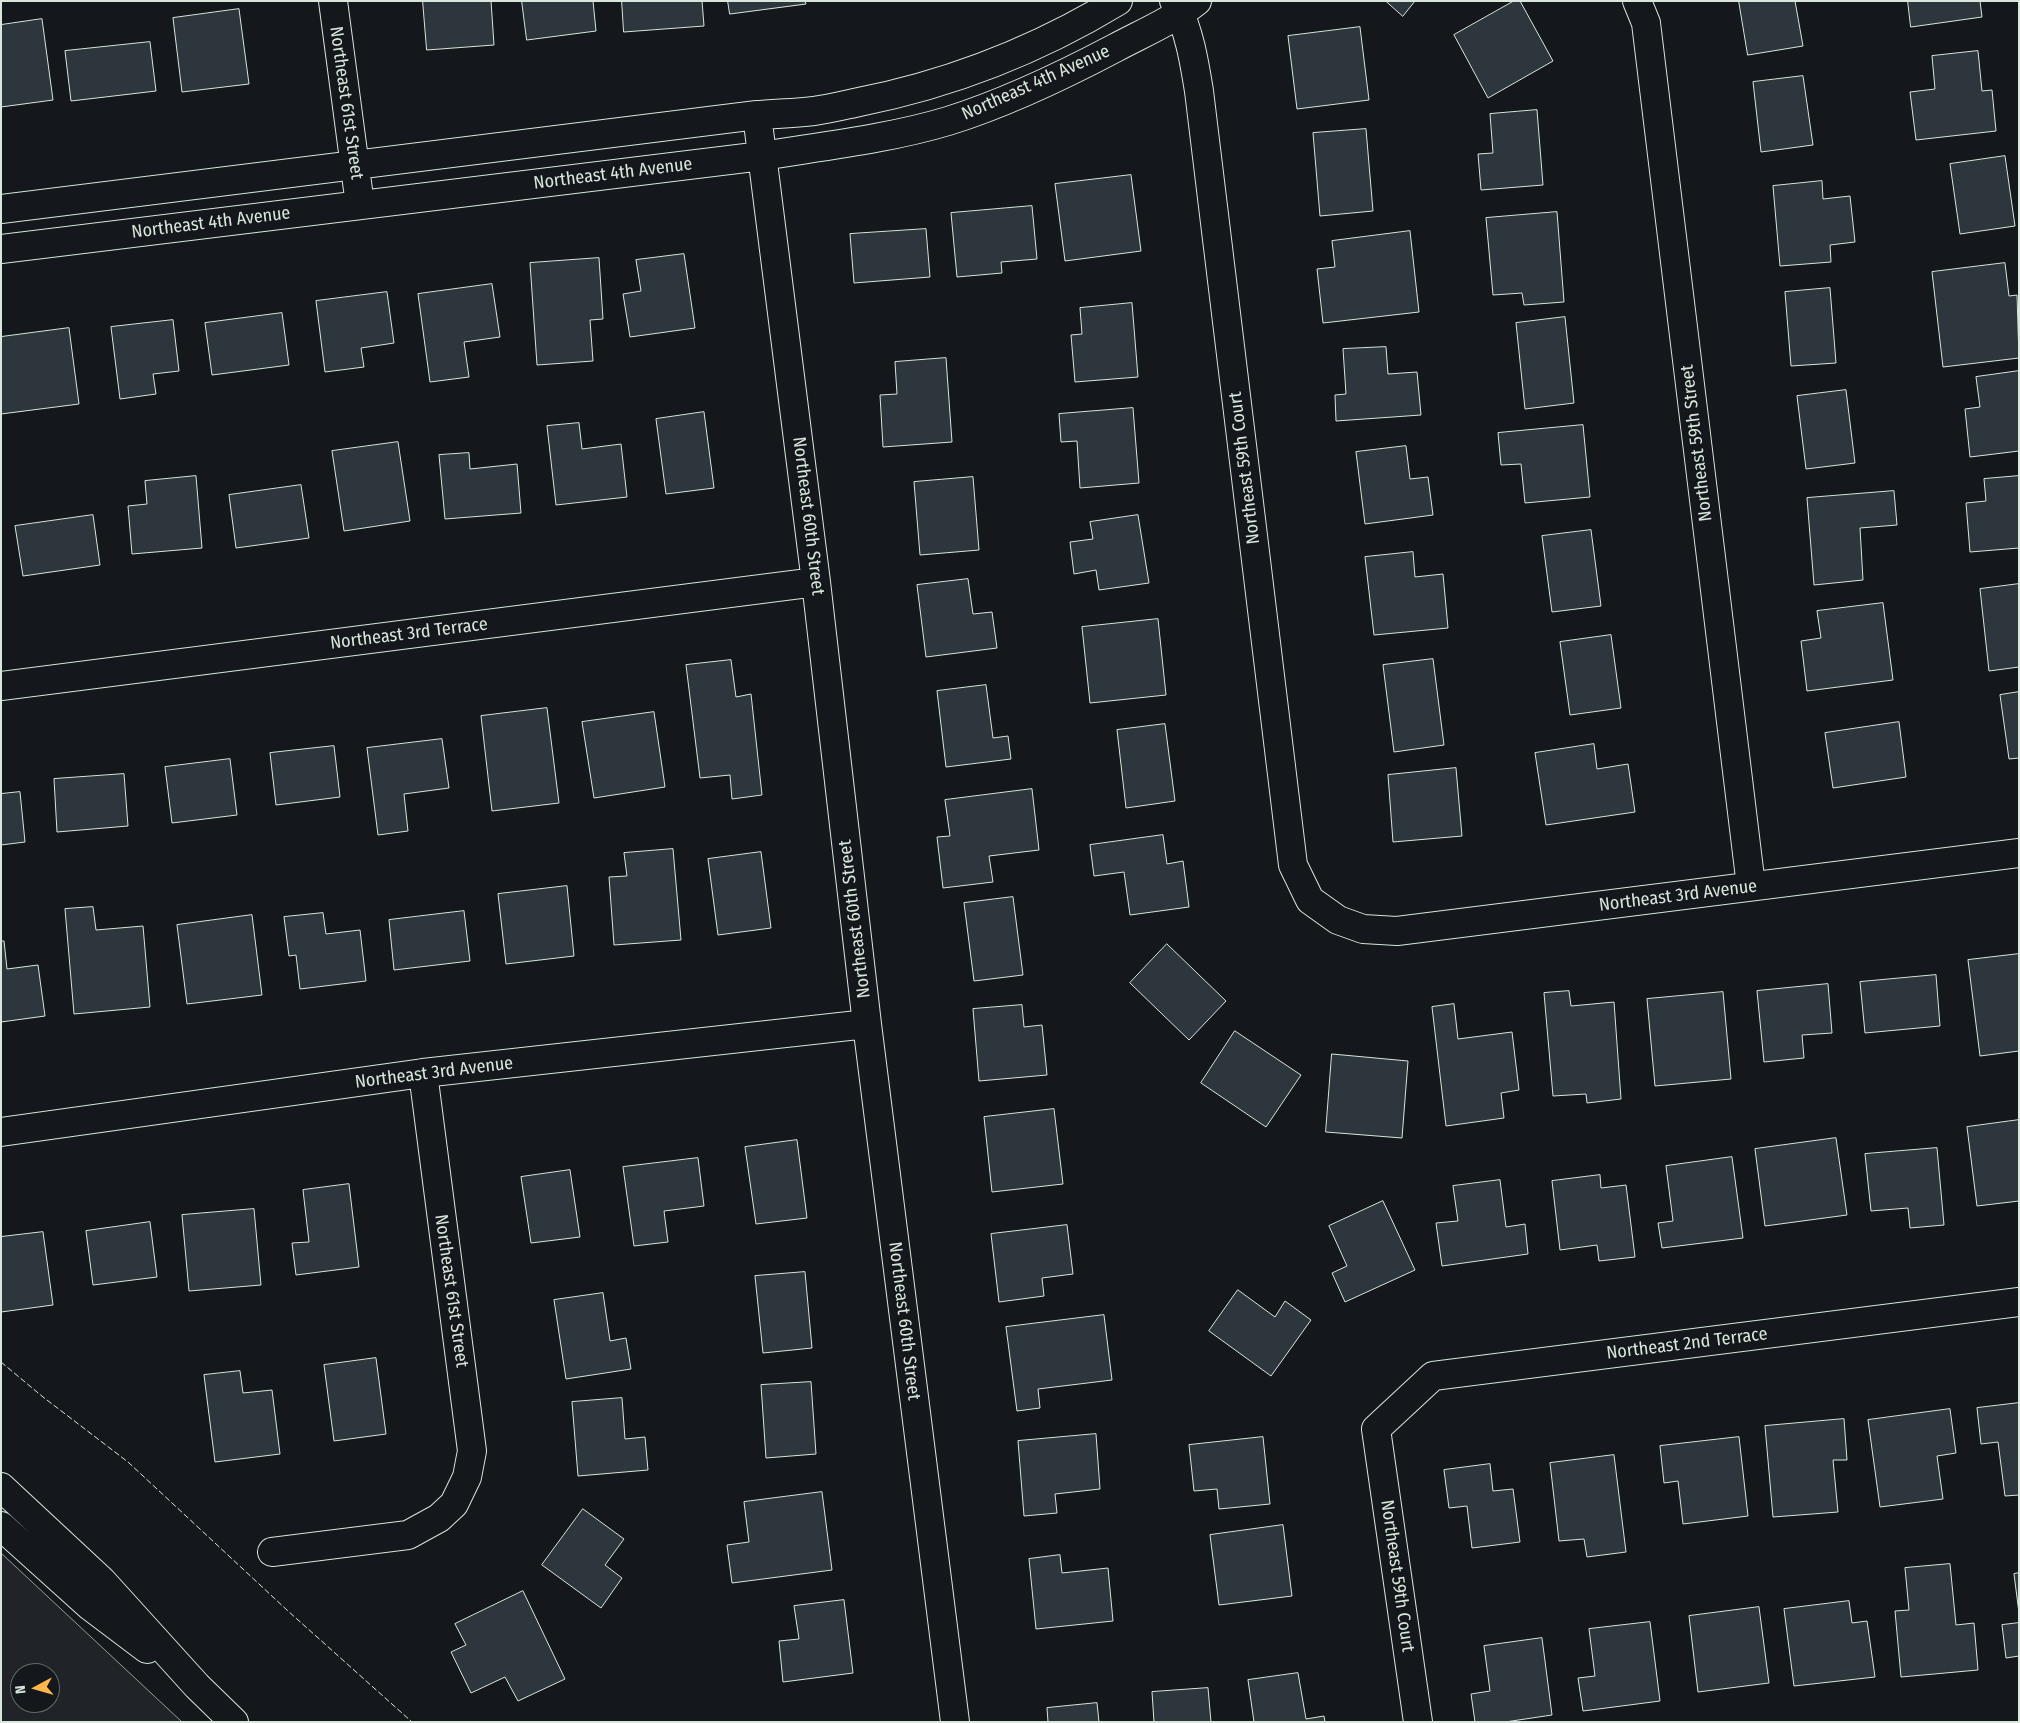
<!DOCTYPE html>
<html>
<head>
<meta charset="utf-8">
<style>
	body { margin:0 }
	#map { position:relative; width:2020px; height:1723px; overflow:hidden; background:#14181c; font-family:"Fira Sans Condensed",sans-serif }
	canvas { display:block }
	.frame { position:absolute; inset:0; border:2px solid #d8e6dc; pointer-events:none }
	.north { position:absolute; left:10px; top:1663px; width:50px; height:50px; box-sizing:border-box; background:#14181c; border:1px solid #626a69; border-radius:50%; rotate:264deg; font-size:14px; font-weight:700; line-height:20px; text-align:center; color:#d8e6dc }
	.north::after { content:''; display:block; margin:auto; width:18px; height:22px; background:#ffb74d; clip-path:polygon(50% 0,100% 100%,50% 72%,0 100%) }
</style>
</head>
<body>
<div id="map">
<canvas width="2020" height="1723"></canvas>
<div class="frame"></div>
<div class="north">N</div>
</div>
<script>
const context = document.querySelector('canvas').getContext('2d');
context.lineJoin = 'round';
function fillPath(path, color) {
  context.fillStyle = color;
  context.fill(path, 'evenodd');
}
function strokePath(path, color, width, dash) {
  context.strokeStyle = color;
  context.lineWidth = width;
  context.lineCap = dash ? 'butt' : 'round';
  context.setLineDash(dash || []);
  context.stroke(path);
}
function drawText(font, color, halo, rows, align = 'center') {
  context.font = font + ' "Fira Sans Condensed",sans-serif';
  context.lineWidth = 4;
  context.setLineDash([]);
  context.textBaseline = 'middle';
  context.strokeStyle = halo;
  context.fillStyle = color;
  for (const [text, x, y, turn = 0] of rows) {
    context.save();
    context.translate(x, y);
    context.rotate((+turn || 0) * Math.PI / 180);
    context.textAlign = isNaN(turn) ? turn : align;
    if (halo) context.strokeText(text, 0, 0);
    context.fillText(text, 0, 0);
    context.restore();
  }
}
const green = new Path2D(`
	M1,1553L182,1722H1ZM20,1673H50V1703H20Z`);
const building = new Path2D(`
	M423,1H491L494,45L427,50Z
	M522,1H593L596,31L527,40Z
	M622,1H702L704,26L624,32Z
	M728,1H805L806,4L730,14Z
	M1386,1H1415L1403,16Z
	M1514,1H1520L1553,61L1488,98L1454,35Z
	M1739,1H1795L1803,46L1748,55Z
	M1908,1H1980L1982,17L1911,27Z
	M239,9L249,84L182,92L173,18Z
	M42,19L53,100L1,107V25Z
	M1360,27L1369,100L1297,109L1288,36Z
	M150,42L156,91L71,101L65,51Z
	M1978,51L1982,91L1992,90L1996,131L1916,140L1910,92L1935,89L1932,56Z
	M1803,76L1813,145L1761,152L1753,82Z
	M1537,110L1543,185L1481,190L1478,154L1493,153L1490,114Z
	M1366,129L1373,211L1320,216L1313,133Z
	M2005,156L2015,226L1960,234L1950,164Z
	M1131,175L1141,251L1065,261L1055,184Z
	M1822,181L1823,199L1850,196L1855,242L1830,245L1831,262L1780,266L1773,186Z
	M1032,206L1037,259L1001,262L1002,273L957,277L951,213Z
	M1557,212L1564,302L1524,305L1522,293L1493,295L1486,218Z
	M926,229L930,277L854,283L850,234Z
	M1410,231L1419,312L1323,323L1317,269L1335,267L1332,241Z
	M684,254L695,328L630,337L623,294L641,291L636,260Z
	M599,258L603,319L590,320L593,361L537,365L530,263Z
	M2005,263L2009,296L2017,295L2019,358L1943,367L1932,272Z
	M492,284L500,337L464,342L469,377L430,382L418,294Z
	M1830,288L1836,363L1791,366L1785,292Z
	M387,292L394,343L361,348L364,367L325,372L316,301Z
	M1132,303L1138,377L1075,382L1071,335L1082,334L1080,308Z
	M282,313L289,365L212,375L205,323Z
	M1565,317L1574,403L1525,409L1516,323Z
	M173,320L179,371L153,374L156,394L120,399L111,327Z
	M69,328L79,404L1,414V337Z
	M1386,347L1388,374L1417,372L1421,415L1336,421L1335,395L1346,394L1343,349Z
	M946,358L952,442L883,447L880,395L897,394L895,362Z
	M2019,371V451L1970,457L1965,409L1980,407L1976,377Z
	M1846,390L1855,463L1806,469L1797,396Z
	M1133,408L1139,483L1080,488L1077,441L1061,442L1059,414Z
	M704,412L714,488L666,494L656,419Z
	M579,423L582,449L621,444L627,497L556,505L547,426Z
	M1583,425L1590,497L1525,503L1521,464L1501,465L1498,433Z
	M398,442L410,521L344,531L332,451Z
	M1406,446L1410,479L1428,477L1433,515L1365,524L1356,452Z
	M469,453L470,469L517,464L521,513L445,519L439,455Z
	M196,476L202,548L132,554L128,506L147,504L145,481Z
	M2019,476V548L1970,552L1966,503L1986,501L1984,479Z
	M973,477L979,550L920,555L914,482Z
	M301,485L309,538L236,548L229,495Z
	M1894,491L1897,525L1860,528L1863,580L1814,585L1807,498Z
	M93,515L100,565L23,576L15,526Z
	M1138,515L1149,583L1099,590L1096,570L1074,574L1070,542L1093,539L1090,522Z
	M1591,530L1601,606L1552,612L1542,536Z
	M1413,552L1415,577L1443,574L1448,628L1374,635L1365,557Z
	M968,579L973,614L992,612L997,648L926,657L917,585Z
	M2019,584V667L1989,671L1980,589Z
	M1883,603L1893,680L1807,691L1801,641L1821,638L1817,611Z
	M1158,619L1166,695L1090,703L1082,627Z
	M1611,635L1621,708L1570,715L1560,642Z
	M1433,659L1444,745L1394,752L1383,665Z
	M731,660L736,697L751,694L762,795L732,799L730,775L700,778L686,665Z
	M986,685L993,738L1008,736L1011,759L946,767L937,691Z
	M2019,692V758L2009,759L2000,695Z
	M547,708L559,803L492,811L481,716Z
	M654,712L665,787L594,798L582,722Z
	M1899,722L1906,777L1833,788L1825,733Z
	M1165,724L1175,801L1126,808L1117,730Z
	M442,739L449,788L404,794L408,831L378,835L367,748Z
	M1594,744L1597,769L1628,764L1635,812L1546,825L1535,753Z
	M334,746L340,797L276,805L270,753Z
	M230,759L237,815L172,823L165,767Z
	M1456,768L1462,836L1393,842L1388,775Z
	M124,774L128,826L57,832L54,779Z
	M1032,789L1039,850L989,856L993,882L943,888L937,837L950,836L945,800Z
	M20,792L25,842L1,845V794Z
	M1163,835L1167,864L1183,861L1189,907L1130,915L1124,872L1094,876L1090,845Z
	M673,849L681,940L614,945L609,877L627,876L624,853Z
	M761,852L771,928L718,935L708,859Z
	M567,886L574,956L506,964L498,894Z
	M1013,897L1023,975L974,981L964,903Z
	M93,907L96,930L143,926L150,1007L74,1014L65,909Z
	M464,911L470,961L394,970L389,920Z
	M323,913L326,934L360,930L366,981L300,989L296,955L289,956L284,917Z
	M252,915L262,995L187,1004L177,925Z
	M1,941H4L7,969L38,965L45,1016L1,1022Z
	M1167,944L1226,1001L1189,1040L1130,983Z
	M2019,954V1051L1980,1056L1968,960Z
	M1936,975L1940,1026L1865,1033L1860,982Z
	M1828,984L1832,1033L1802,1035L1804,1058L1764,1062L1757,991Z
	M1569,991L1571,1006L1614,1002L1621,1099L1587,1103L1586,1094L1553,1096L1544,993Z
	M1723,992L1731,1079L1655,1086L1647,999Z
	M1454,1004L1458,1039L1512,1032L1519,1090L1501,1093L1504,1118L1446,1126L1432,1007Z
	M1022,1005L1024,1027L1042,1025L1047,1075L979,1081L973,1009Z
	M1235,1031L1301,1075L1266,1127L1201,1083Z
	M1332,1054L1408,1061L1402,1138L1326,1132Z
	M1054,1109L1063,1184L992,1192L984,1117Z
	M2019,1120V1201L1977,1206L1967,1127Z
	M1836,1138L1847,1215L1765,1226L1755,1149Z
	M797,1140L807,1218L756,1224L745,1147Z
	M1937,1148L1944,1225L1910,1228L1908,1208L1871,1211L1865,1154Z
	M1732,1157L1743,1238L1662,1248L1658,1223L1673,1221L1666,1166Z
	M698,1158L704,1206L664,1211L668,1242L634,1246L623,1167Z
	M570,1170L580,1237L531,1243L521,1177Z
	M1600,1175L1601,1188L1626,1185L1635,1257L1599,1261L1597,1245L1560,1250L1552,1181Z
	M1500,1180L1506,1227L1525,1224L1528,1254L1442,1266L1436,1223L1458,1221L1453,1186Z
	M349,1184L359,1267L296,1275L292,1243L309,1242L303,1190Z
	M1383,1201L1415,1270L1345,1302L1332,1273L1347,1266L1329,1226Z
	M254,1209L261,1285L189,1291L182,1215Z
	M150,1222L157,1277L93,1285L86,1231Z
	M1067,1225L1073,1274L1042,1278L1044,1296L999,1302L991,1234Z
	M43,1232L53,1305L1,1312V1237Z
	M805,1272L812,1348L763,1353L755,1276Z
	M1238,1290L1275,1317L1285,1301L1311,1320L1271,1376L1209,1331Z
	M603,1293L610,1341L626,1338L631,1369L566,1379L554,1300Z
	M1104,1315L1112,1380L1038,1389L1040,1408L1017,1411L1006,1327Z
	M376,1358L386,1434L334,1441L324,1365Z
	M240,1371L243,1393L272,1390L280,1454L215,1462L204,1375Z
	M811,1382L816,1454L766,1458L761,1385Z
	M622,1398L625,1439L645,1437L648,1470L578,1476L572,1402Z
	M2019,1403V1495L2005,1496L1998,1442L1981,1444L1977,1408Z
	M1950,1409L1956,1453L1937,1456L1943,1499L1880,1507L1868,1420Z
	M1844,1419L1847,1460H1833L1838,1512L1773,1517L1765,1426Z
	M1096,1434L1100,1489L1055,1494L1057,1513L1024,1516L1018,1441Z
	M1263,1437L1270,1504L1219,1509L1217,1489L1194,1491L1189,1445Z
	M1739,1437L1748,1516L1683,1524L1678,1481L1664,1483L1660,1446Z
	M1614,1455L1626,1552L1587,1557L1584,1539L1559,1541L1550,1463Z
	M1490,1464L1493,1491L1513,1489L1520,1542L1472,1548L1467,1506L1449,1508L1444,1470Z
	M822,1492L832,1570L732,1583L727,1545L749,1542L744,1502Z
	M583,1509L624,1539L605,1565L622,1578L601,1608L542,1565Z
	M1283,1525L1292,1596L1219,1605L1210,1535Z
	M1060,1555L1062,1573L1108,1568L1113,1621L1036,1629L1029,1559Z
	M1950,1564L1956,1625L1974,1623L1978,1670L1901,1677L1895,1611L1909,1610L1905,1568Z
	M2019,1573V1613L2014,1574Z
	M523,1591L565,1679L518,1701L505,1677L471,1693L451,1652L466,1645L455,1624Z
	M844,1600L853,1673L783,1682L779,1641L799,1639L794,1606Z
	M1849,1601L1852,1623L1867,1621L1875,1677L1794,1686L1784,1609Z
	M1759,1607L1769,1683L1698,1692L1689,1616Z
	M1650,1622L1660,1701L1583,1711L1578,1678L1595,1676L1589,1629Z
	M2019,1623V1656L2006,1658L2002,1625Z
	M1542,1638L1552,1715L1505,1722H1475L1471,1694L1490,1691L1484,1646Z
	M1298,1673L1306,1719L1324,1716L1325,1722H1254L1248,1680Z
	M1208,1688L1211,1722H1154L1152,1692Z
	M1097,1703L1099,1722H1048L1047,1708Z`);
const minor = new Path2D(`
	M333,1L360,205
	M1174,1C1189,29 1194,60 1199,91L1293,865L1310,900L1338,920L1363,929L1397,931L2019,853
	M1637,1L1646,23L1751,886
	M757,115L816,582L867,1024L955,1722
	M1,209L757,115C776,114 796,113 814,111C830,109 845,105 859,102C950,84 1039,49 1118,1
	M1,249L762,156C824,146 888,139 948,121C1006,103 1062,76 1115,48C1143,33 1172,21 1197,1
	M1,686L816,582
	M1,1132L423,1073L867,1024
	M272,1552L408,1535L439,1518L454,1504L467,1477L472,1451L423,1073
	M1418,1722L1376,1429L1433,1376L2019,1302`);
const highway = new Path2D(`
	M1,1487L102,1581L197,1686L234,1722
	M1,1526L90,1606L147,1649`);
const fence = new Path2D(`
	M1,1362L43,1397L128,1462L288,1611L412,1722`);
const streetNames = [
	["Northeast 4th Avenue",1036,83,-24],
	["Northeast 61st Street",346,103,82],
	["Northeast 4th Avenue",613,174,-7],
	["Northeast 4th Avenue",211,223,-7],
	["Northeast 59th Street",1697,443,-97],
	["Northeast 59th Court",1245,468,-97],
	["Northeast 60th Street",808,516,83],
	["Northeast 3rd Terrace",409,634,-7],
	["Northeast 3rd Avenue",1678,896,-7],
	["Northeast 60th Street",855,919,-97],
	["Northeast 3rd Avenue",434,1073,-7],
	["Northeast 61st Street",451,1291,82],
	["Northeast 60th Street",904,1321,83],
	["Northeast 2nd Terrace",1687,1344,-7],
	["Northeast 59th Court",1397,1576,82]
];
fillPath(green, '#202428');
strokePath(green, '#939e99', 1);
fillPath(building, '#2c363c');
strokePath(building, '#d8e6dc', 1);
strokePath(minor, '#d8e6dc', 30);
strokePath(highway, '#d8e6dc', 30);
strokePath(minor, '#14181c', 28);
strokePath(highway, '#14181c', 28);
strokePath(fence, '#d8e6dc', 1, [6, 2.5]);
drawText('18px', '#d8e6dc', '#14181c', streetNames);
</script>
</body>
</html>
